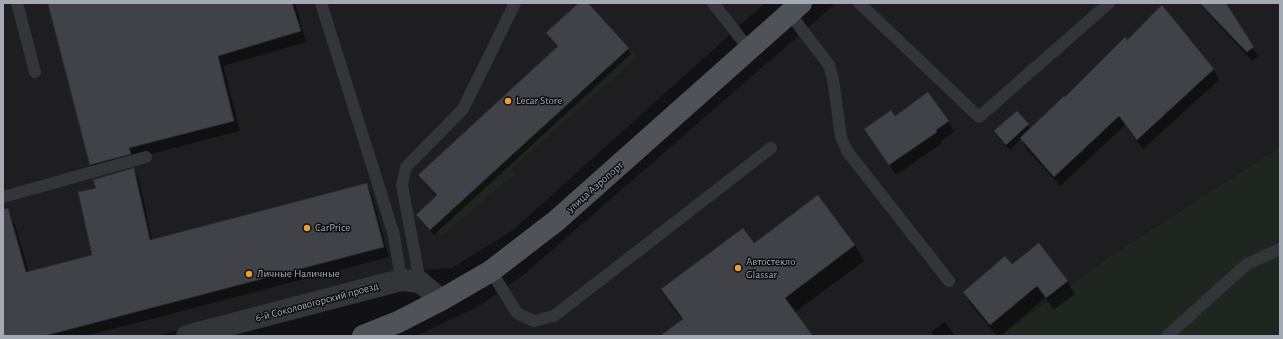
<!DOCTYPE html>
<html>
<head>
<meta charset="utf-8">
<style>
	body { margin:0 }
	#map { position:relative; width:1283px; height:339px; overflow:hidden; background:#121214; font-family:"Alegreya Sans",sans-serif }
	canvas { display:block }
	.frame { position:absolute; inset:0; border:4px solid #a4aab4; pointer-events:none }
</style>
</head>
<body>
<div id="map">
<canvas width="1283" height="339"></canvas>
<div class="frame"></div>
</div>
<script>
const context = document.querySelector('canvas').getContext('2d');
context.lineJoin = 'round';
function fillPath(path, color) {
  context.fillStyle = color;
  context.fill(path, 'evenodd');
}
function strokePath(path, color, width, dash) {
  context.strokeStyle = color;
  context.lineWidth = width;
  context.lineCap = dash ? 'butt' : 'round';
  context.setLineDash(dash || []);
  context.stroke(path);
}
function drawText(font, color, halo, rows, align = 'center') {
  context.font = font + ' "Alegreya Sans",sans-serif';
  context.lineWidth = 3;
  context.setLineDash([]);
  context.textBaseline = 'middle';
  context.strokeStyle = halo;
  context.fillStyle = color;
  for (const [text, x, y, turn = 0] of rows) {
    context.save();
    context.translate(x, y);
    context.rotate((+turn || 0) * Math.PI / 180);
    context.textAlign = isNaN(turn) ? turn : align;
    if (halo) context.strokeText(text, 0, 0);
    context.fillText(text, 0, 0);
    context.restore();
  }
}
const built = new Path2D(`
	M3,3H765L513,230L452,268L407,271L156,336H3Z
	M836,3H1280V147L1104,260L1000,336H416L479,306L521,277Z`);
const green = new Path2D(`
	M629,48L637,57L511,169L515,174L442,235L430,230Z
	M1280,147V336H1000L1104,260Z`);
const shadow = new Path2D(`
	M49,3H295L306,42L223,66L240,131L135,158L97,175L91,165Z
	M581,3H586L628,48L631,54L434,235L420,220L417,215L437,197L423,181L419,175L558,47L547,34Z
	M1198,3H1224L1258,56L1252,61Z
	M1163,8L1214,70L1219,80L1143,149L1125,125L1060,186L1026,148L1021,139L1010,150L998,137L995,131L1017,112L1031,129Z
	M895,118L948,121L954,132L941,141L942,143L896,175L865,129Z
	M133,169L139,179L152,240L367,184L372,194L389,257L86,336H3V217L9,215L15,225L29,272L93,256L97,189Z
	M754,244L855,245L864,261L794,313L812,336H662L683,321L671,305L662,290Z
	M1012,265L1067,281L1075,294L1054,310L1045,298L1000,336H997L971,305L964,292Z
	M945,322L955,336H933L931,332Z`);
const building = new Path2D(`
	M48,3H292L301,31L218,56L234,121L129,148L131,154L90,165Z
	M579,3H588L629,48L430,230L416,215L437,195L418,175L558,46L546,33Z
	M1200,3H1226L1254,47L1247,52Z
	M1162,5L1214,69L1137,140L1119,116L1054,177L1020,138L1064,96L1065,97L1125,37L1127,40Z
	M928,92L949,121L936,130L937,132L889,165L864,129L891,110L895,116Z
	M1017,111L1029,124L1006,145L994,131Z
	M134,168L150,240L367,183L384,247L44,336H3V209L8,208L26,272L92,255L78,192L96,188L93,180Z
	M818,195L855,245L785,298L813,336H660L683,319L661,289L743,228L754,243Z
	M1039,243L1068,281L1046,298L1037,286L990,325L963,292L1005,256L1012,264Z`);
const service = new Path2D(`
	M17,3L35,72
	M321,3L394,235L401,280
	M713,3L749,49
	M859,3L979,117L1109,3
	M787,10L829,65L833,79L841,137L847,151L949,281
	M3,197L146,157
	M491,271L517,313L534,321L554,316L771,148
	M420,282L402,185L406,167L463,109L515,3
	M1167,336L1247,264L1280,249`);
const minor = new Path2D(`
	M187,336L401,280L420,282L441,300`);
const primary = new Path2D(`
	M363,336L398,322L441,300L491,271L556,221L801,3`);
const markers = [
	[508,101,4,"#eb9e33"],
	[307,228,4,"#eb9e33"],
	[738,268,4,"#eb9e33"],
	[249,274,4,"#eb9e33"]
];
const poiNames = [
	["Lecar Store",516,101],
	["CarPrice",315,228],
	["Автостекло",746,262],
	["Glassar",746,275],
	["Личные Наличные",257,274]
];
const streetNames = [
	["улица Аэропорт",595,187,-41],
	["6-й Соколовогорский проезд",317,302,-15]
];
fillPath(built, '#1e1e21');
fillPath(green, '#1f261f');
fillPath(shadow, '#0007');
fillPath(building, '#414247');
strokePath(building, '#2c2c30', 1);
strokePath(service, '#333539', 12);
strokePath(minor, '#333539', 22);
strokePath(primary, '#4f5257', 22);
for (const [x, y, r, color] of markers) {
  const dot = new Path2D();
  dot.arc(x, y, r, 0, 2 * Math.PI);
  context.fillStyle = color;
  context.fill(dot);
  strokePath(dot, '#0d0d0f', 1.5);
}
drawText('11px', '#a4aab4', '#0d0d0f', poiNames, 'left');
drawText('11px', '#a4aab4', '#0d0d0f', streetNames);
</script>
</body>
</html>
